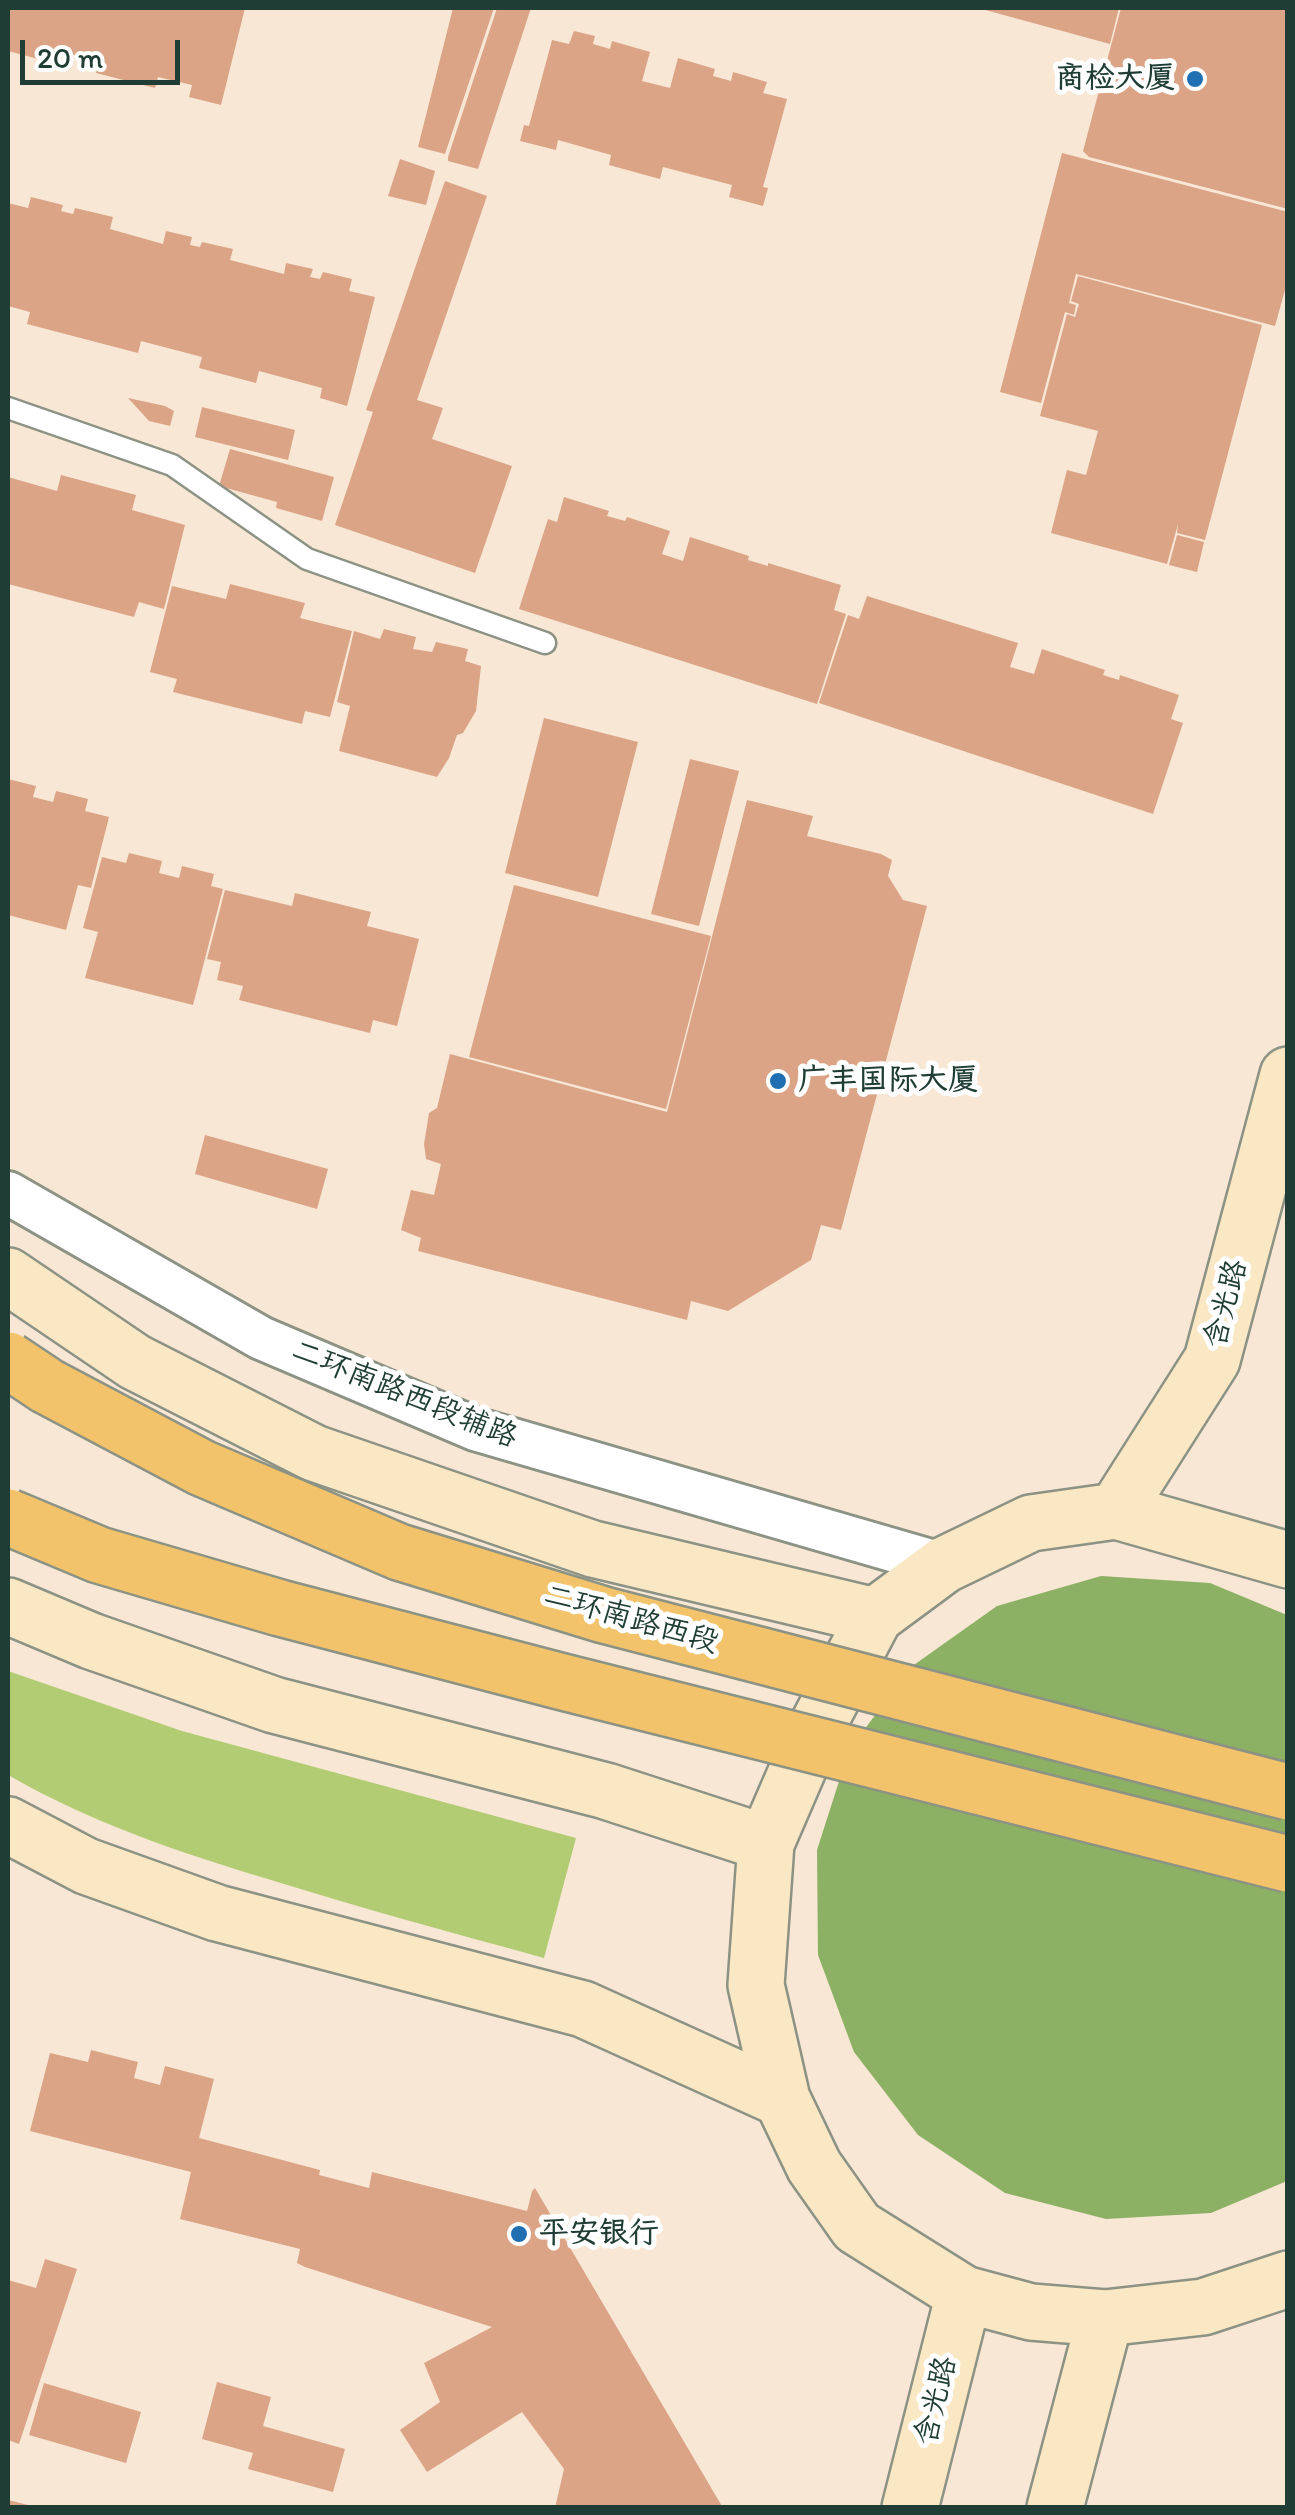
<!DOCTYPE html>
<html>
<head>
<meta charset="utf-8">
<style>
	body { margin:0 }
	#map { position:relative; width:1295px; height:2515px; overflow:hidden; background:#f8e7d4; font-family:Itim,sans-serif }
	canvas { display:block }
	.frame { position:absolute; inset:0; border:10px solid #1f3d34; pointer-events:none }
	.scale { position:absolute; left:20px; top:40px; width:160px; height:45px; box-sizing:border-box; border:5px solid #1f3d34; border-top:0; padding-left:12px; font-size:30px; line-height:35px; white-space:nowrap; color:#1f3d34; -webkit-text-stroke:8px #fff; paint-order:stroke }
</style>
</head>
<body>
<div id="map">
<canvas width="1295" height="2515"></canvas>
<div class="frame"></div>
<div class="scale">20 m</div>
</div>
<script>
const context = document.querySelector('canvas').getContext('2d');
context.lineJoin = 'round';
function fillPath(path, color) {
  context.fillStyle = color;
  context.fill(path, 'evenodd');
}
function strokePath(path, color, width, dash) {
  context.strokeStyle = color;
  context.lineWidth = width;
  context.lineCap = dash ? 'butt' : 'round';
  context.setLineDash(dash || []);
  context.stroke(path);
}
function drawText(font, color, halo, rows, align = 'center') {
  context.font = font + ' Itim,"LXGW WenKai TC",sans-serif';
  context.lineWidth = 10;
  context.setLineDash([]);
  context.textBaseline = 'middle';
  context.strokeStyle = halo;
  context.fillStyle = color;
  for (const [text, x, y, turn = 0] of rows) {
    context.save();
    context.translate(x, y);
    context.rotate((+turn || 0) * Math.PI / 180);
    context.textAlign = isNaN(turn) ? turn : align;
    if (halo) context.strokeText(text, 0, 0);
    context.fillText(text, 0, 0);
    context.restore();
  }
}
const green = new Path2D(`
	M8,1671L182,1731L576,1838L544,1958C453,1933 361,1908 271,1880C178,1852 92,1823 8,1775Z`);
const forest = new Path2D(`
	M1101,1576L1210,1583L1287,1615V2181L1211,2213L1106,2219L1005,2193L918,2135L854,2052L818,1955L817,1850L849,1750L911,1667L997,1606Z`);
const building = new Path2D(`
	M8,8H245L221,105L189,97L192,85L158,77L155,88L96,73L99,61L45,48L42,60L8,51Z
	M453,8H494L445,154L418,147Z
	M497,8H531L478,169L448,161V157Z
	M978,8H1119L1110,44Z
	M1121,8H1288V209L1089,157L1083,151Z
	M574,31L595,36L593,44L610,49L612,41L650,52L642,81L670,88L678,58L715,69L713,76L731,81L733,72L767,82L763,93L787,99L763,187L768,188L763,206L729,197L732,185L663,167L660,179L609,165L611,155L558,140L556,150L520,141L524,125L529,126L552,40L569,44Z
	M1062,153L1288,212V279L1275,326L1076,274L1069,303L1076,305L1074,315L1065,312L1041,403L1000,392Z
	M400,159L435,171L426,205L388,196Z
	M445,181L487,196L417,400L443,408L432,439L512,466L475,573L335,525L373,412L366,410Z
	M31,197L63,205L61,211L73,214L75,208L113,217L110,229L163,244L166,231L192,237L190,245L200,247L202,242L233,249L230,260L284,274L286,263L313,269L310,277L320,279L323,272L352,279L349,291L375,297L347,406L320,398L322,388L259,371L256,383L199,368L202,357L141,341L138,353L27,324L30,312L8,306V203L28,208Z
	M1078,276L1262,325L1205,540L1177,533L1178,524L1167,564L1051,533L1067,470L1086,475L1098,431L1040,416L1067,314L1075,317L1079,304L1071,301Z
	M128,398L165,406L174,411L170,426L149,421Z
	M202,407L295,430L288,460L195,437Z
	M230,449L334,477L322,521L276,508L277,502L219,486Z
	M61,475L136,495L132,510L185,525L164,609L139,602L134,617L8,584V477L57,491Z
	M564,497L609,511L607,516L625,521L627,517L670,531L662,554L683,561L690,537L749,556L748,560L768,566V563L841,585L834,610L846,614L817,704L519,609L548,519L557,522Z
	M1177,535L1204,542L1197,572L1169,565Z
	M230,584L305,603L300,618L352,631L330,717L305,711L302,724L173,692L177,679L150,672L172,586L226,599Z
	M867,596L1018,643L1010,667L1034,674L1042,649L1105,670L1103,675L1119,680L1120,675L1179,695L1171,719L1183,723L1153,814L819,703L848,615L859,619Z
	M384,629L416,637L413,649L432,652L436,642L468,649L465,661L481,666L476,711L463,733L457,735L449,758L437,777L339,751L350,706L337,702L354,631L380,639Z
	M544,718L638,742L598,897L505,873Z
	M690,759L739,771L699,926L651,914Z
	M8,779L36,786L33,797L53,802L56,791L88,799L85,811L109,817L91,888L78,885L66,930L8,915Z
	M747,800L813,816L807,836L881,854L892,860L888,876L903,900L927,906L841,1230L821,1225L811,1260L728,1311L691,1301L687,1320L418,1251L421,1238L401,1230L411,1190L434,1195L441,1164L426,1159L424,1144L429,1113L437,1108L450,1054L667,1112Z
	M129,853L162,861L159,873L179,878L182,866L214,874L211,886L223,889L193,1005L85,978L98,932L83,928L102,857L126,863Z
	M514,885L711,936L666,1109L469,1057Z
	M225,890L292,906L295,893L371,912L367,926L419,939L397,1026L373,1020L370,1033L239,1000L243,986L217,980L221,962L207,959Z
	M205,1135L328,1169L317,1209L195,1174Z
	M91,2050L138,2062L134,2078L160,2085L165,2066L214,2079L199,2138L320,2170L319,2175L369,2188L372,2172L527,2211L532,2191L535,2188L723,2508H555L564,2469L522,2412L427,2472L400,2430L440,2402L424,2363L492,2327L305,2267L297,2263L300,2249L180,2219L191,2172L30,2131L50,2053L88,2062Z
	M45,2259L77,2269L19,2444L8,2440V2280L36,2288Z
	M217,2382L271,2397L263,2426L345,2449L333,2492L248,2469L253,2453L202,2439Z
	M44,2383L141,2412L126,2463L29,2435Z
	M8,2500L32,2506V2508H8Z`);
const lane = new Path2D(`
	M8,408L172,465L307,559L545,643`);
const street = new Path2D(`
	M8,1193L261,1338L475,1429L944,1565`);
const secondary = new Path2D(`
	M8,1276L135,1362L314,1453L593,1549L875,1616
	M1116,1511L1212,1360L1288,1075
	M1288,1560L1116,1511L1031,1523L944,1565L875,1616L813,1734L766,1843L756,1985L782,2099L814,2166L857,2227L964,2294L1031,2312L1105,2318L1203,2307L1288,2279
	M8,1606L91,1641L274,1705L606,1791L766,1843
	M8,1825L86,1866L217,1913L583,2009L782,2099
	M910,2508L964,2294
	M1055,2508L1105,2318`);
const highwayBridge = new Path2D(`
	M8,1360L47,1386L202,1468L399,1552L604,1615L1288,1792
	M8,1517L99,1555L280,1608L563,1682L1288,1864`);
const markers = [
	[1195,79,10,"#1f6fb2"],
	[778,1081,10,"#1f6fb2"],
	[519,2234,10,"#1f6fb2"]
];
const poiNames = [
	["商检大厦",1175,79,"right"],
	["广丰国际大厦",798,1081],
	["平安银行",539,2234]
];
const streetNames = [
	["含光路",1227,1304,-75],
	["二环南路西段辅路",404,1395,22],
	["二环南路西段",631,1620,16],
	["含光路",937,2401,-76]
];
fillPath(green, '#b1cc72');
fillPath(forest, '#8cb064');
fillPath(building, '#dba487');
strokePath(lane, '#8c9284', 25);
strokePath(street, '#8c9284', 48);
strokePath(secondary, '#8c9284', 60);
strokePath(lane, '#fff', 20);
strokePath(street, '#fff', 42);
strokePath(secondary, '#fae7c3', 55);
strokePath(highwayBridge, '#8c9284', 60, []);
strokePath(highwayBridge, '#f2c36a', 55);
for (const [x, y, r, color] of markers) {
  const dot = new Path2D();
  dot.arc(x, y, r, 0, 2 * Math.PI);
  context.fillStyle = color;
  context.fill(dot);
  strokePath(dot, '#fff', 4);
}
drawText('bold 30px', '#1f3d34', '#fff', poiNames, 'left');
drawText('30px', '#1f3d34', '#fff', streetNames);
</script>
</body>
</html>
